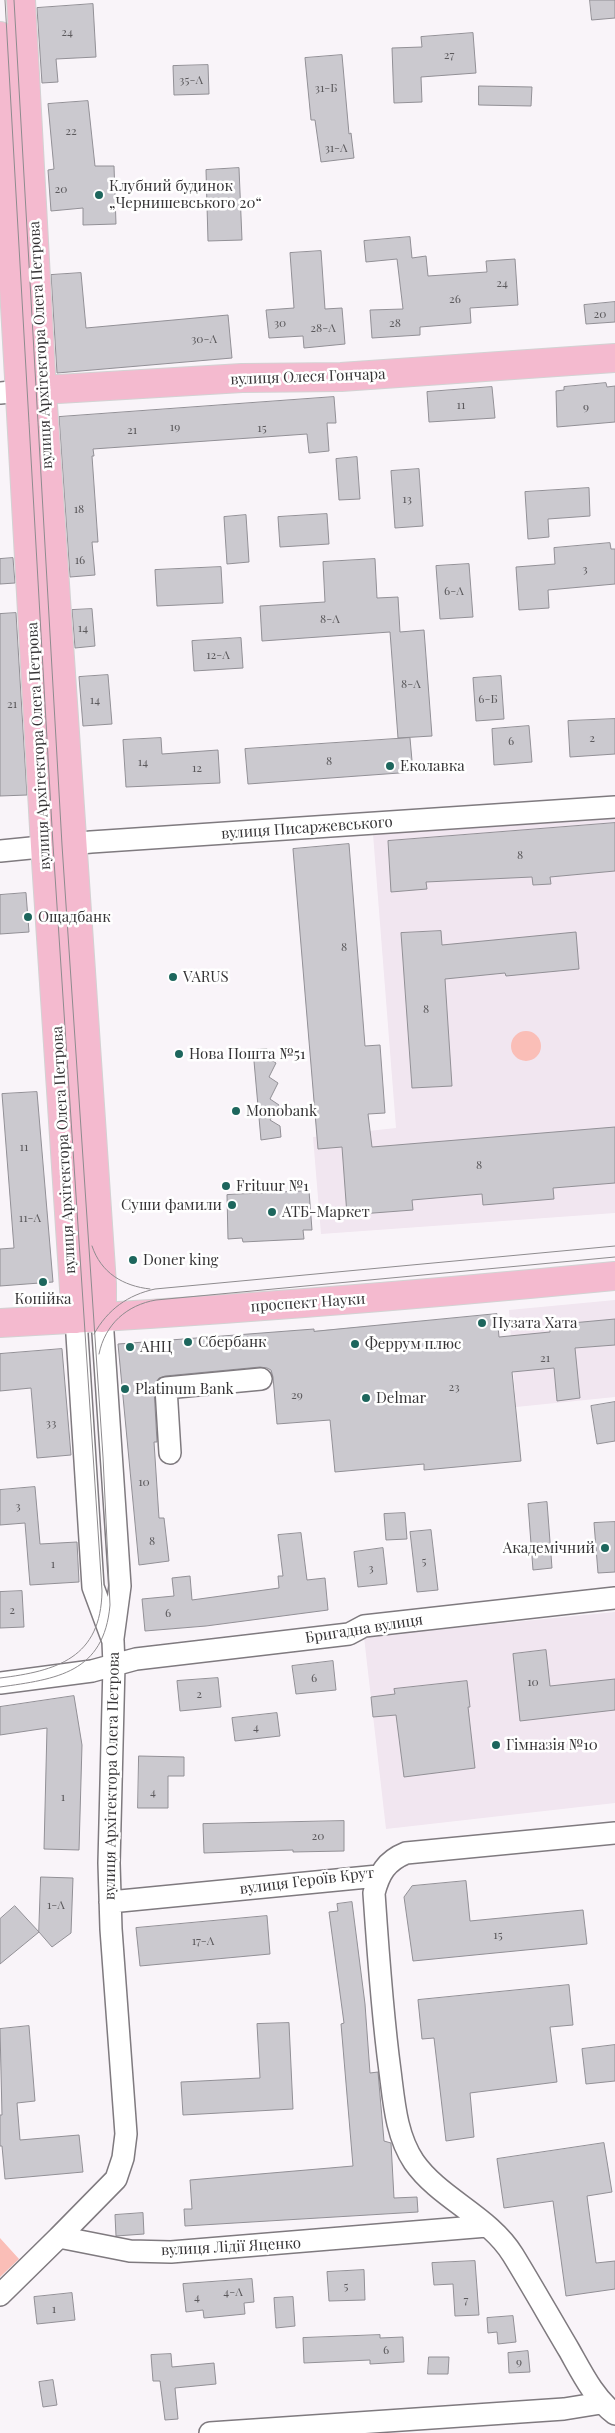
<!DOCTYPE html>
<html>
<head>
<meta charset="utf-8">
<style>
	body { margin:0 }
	canvas { display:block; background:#f9f4f9 }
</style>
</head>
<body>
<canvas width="615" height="2433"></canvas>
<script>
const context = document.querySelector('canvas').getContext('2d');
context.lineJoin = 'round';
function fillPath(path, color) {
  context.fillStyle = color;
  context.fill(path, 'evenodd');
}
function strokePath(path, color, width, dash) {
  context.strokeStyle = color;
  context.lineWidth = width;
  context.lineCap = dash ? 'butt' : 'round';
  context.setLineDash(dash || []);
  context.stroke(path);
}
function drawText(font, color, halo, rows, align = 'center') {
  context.font = font + ' "Playfair Display",serif';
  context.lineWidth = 5;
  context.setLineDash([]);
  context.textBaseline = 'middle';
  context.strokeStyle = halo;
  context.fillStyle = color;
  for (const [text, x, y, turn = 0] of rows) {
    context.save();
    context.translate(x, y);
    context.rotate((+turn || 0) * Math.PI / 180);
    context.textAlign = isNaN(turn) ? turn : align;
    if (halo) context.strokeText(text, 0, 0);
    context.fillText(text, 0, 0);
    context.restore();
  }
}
const built = new Path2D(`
	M615,815V1213L321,1234L313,1137L396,1128L373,834Z
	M615,1300V1397L516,1407L509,1310Z
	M615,1612V1803L386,1829L364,1637Z`);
const green = new Path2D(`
	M511 1046a15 15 0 1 1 30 0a15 15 0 1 1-30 0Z
	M0,2238L19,2259L0,2277Z`);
const building = new Path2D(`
	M590,0H615V18L592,20Z
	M93,4L96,57L56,59L58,82L42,83L37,8Z
	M473,33L476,73L421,77L422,102L394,103L392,48L422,47L421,37Z
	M342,55L349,134L351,133L354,158L321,162L315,120H311L305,58Z
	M208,65L209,94L174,95L173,66Z
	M479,86L532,87L531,106L479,105Z
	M88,101L95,166H114L116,224L83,225V208L51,211L48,170L54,169L48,104Z
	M239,168L242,240L208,241L206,170Z
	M410,237L412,258L426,256L428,276L487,272L486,261L515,259L518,305L470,308L471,323L420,327V335L372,338L370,310L403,309L397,259L366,262L364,241Z
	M321,251L325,309L342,308L345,344L304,348L303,336L269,338L266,310L294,308L290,253Z
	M81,273L86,328L228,315L232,358L57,373L51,275Z
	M615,302V322L586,324L584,305Z
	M606,383L607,387L615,386V422L557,427L556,391L564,390V387Z
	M492,387L495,418L429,422L427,392Z
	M334,397L336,423H327L329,451L309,453L307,434L93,449L94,456H92L98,542H92L95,575L70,577L59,417Z
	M357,457L360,499L339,500L336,459Z
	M419,469L423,526L395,528L391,471Z
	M589,488L590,516L548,519L549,537L528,539L525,492Z
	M327,514L329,544L280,547L278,517Z
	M246,515L249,562L227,564L224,517Z
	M610,543L611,549H615V584L548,590L549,608L519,610L516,567L555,564L554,548Z
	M13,558L15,583L0,584V559Z
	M375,559L377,598L398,597L400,632L424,630L432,736L398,738L390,632L262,641L260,606L325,602L323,562Z
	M469,564L473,617L440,619L436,566Z
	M221,567L223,603L157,606L155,570Z
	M92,609L95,646L75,648L72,610Z
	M16,613L27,795L0,796V614Z
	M241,638L243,668L194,671L192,641Z
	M108,675L112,724L83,726L79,677Z
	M501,676L504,719L476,721L473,678Z
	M615,719V754L570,757L568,721Z
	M529,726L532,762L494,765L492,729Z
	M161,738L162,754L218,750L220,783L126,787L123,740Z
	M410,738L413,772L248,784L245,749Z
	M615,823V871L550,877L551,884L533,885L532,877L426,882L427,889L391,892L388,841Z
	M349,844L365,1046L380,1045L385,1113L368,1114L372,1147L615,1127V1183L553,1188L554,1199L483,1205L482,1194L412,1200L413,1210L347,1215L342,1147L318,1149L293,849Z
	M26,893L29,932L0,934V895Z
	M441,931L442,945L576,932L579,969L506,976L505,973L445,979L452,1086L412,1088L401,933Z
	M267,1049L268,1058L276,1063L269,1077L278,1083L270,1099L279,1105L270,1120L280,1126L281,1137L261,1140L253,1050Z
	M37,1092L53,1282L0,1286V1249L14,1248L2,1094Z
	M309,1191L312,1230H303L304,1239L243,1242L242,1238L228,1239L227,1195Z
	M497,1314L499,1337L550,1332V1325L615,1319V1345L575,1348L580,1398L557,1401L554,1368L512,1372L521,1461L424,1470V1464L335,1472L330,1420L277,1424L273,1377L271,1370L267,1368L260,1367L165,1376L159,1378L154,1388L157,1442H154L159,1518H164L169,1561L139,1565L118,1344L314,1329V1331Z
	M62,1349L71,1455L37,1458L31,1388L0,1391V1354Z
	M615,1402V1441L597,1444L591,1406Z
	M35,1487L40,1544L77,1542L79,1582L30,1585L25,1523L0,1525V1490Z
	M547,1502L552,1568L533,1570L528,1504Z
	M405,1513L407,1539L386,1540L384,1514Z
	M615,1522V1572L598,1573L594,1523Z
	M431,1530L438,1590L417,1592L410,1532Z
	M301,1533L307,1580L325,1578L328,1610L206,1626L145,1631L142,1599L174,1596L172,1578L190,1576L192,1600L279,1588L278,1576H283L278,1535Z
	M383,1548L387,1584L358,1587L354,1552Z
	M22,1591L24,1627L0,1628V1592Z
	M546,1650L550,1686L615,1679V1710L520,1721L513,1654Z
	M333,1661L336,1690L296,1694L292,1666Z
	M218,1678L221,1707L180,1711L177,1681Z
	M467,1681L470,1707H468L475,1768L404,1777L396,1715L373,1717L371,1697L395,1694L394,1689Z
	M74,1696L82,1745L79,1850L44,1849L47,1728L0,1735V1707Z
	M277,1713L280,1736L235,1741L232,1718Z
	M139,1756L184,1757V1776H168V1808H138Z
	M344,1821V1851L293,1852V1850L204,1853L203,1824Z
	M41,1877L73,1878L71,1933L52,1947L39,1932Z
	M466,1881L470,1921L583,1910L587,1944L413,1961L404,1897L412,1886Z
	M352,1902L365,2004L370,2073L378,2072L384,2141L391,2143L394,2198L417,2197L418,2212L185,2226L184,2209H192L190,2180L353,2166L341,2024L344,2023L329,1912L338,1911L337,1904Z
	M15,1906L39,1932L0,1964V1919Z
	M267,1916L270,1954L140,1966L136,1928Z
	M569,1985L573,2025L550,2027L557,2082L470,2093L474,2137L446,2141L434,2038L422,2039L418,2000Z
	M289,2023L293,2109L183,2115L181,2082L260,2078L257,2024Z
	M29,2026L35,2101L17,2103L20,2140L79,2135L83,2172L5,2179L2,2146H0V2115H2L0,2029Z
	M615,2045V2081L586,2084L582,2049Z
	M604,2143L612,2192L587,2196L596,2263L615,2261V2289L566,2296L553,2201L504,2208L497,2159Z
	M143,2213L144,2234L116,2236L115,2215Z
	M475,2261L479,2315L455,2316L453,2284L434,2285L432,2263Z
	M364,2270L365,2300L329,2301L327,2272Z
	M252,2279L254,2302L244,2303L245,2314L204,2318L203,2310L186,2312L183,2284Z
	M72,2293L75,2320L37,2324L34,2297Z
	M293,2297L295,2326L276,2328L274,2298Z
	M513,2316L516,2342L498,2344L497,2332L488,2333L487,2318Z
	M380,2335V2338L403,2337L404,2362L370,2364V2360L304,2363L303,2338Z
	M528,2351L530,2372L509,2373L508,2353Z
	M171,2354L172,2367L214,2363L216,2384L175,2388L178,2419L165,2420L160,2381H153L151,2355Z
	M429,2357H449L448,2374H428Z
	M53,2380L57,2405L43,2407L39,2382Z`);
const minor = new Path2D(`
	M0,393L20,391
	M0,851L91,842L615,807
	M102,1318L120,1586L113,1638
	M170,1453L166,1388L261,1379
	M0,1683L92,1671L136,1659L349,1634L364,1626L615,1598
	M615,1833L406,1853C386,1861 379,1874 374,1893C378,1952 382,2012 390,2071C394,2102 396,2135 414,2162C440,2199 489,2216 513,2255C532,2286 550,2318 569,2350C582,2373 594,2398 615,2414
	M110,1902L378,1876
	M59,2237L116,2179L123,2158L126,2134L111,1929L109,1863L114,1665L113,1641L93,1587L76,1319
	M0,2295L59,2237L130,2251L171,2252L487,2226
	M210,2433L564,2409L601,2403`);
const major = new Path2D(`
	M21,0L42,390L102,1284V1318
	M0,36L45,846L76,1319
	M25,391L242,378L341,377L615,358
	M0,1323C205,1312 410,1296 615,1276`);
const tram = new Path2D(`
	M92,1246C101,1273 123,1286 150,1289
	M94,1334C108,1309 128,1295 155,1289L615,1246
	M99,1354C105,1324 127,1305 156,1300L615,1257
	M0,1678C57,1671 101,1658 102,1591L53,845L5,0
	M0,1687C57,1679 104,1673 110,1605L103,1457L62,845L14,0`);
const markers = [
	[99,195,5,"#1d665d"],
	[390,766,5,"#1d665d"],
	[28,917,5,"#1d665d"],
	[173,977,5,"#1d665d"],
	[179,1054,5,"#1d665d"],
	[236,1111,5,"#1d665d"],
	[226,1186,5,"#1d665d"],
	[232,1205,5,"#1d665d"],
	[272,1212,5,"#1d665d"],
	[133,1260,5,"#1d665d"],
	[43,1282,5,"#1d665d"],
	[482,1323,5,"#1d665d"],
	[188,1342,5,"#1d665d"],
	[355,1344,5,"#1d665d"],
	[130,1347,5,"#1d665d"],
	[125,1389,5,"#1d665d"],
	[366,1398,5,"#1d665d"],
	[605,1548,5,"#1d665d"],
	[496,1745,5,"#1d665d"]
];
const numberNames = [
	["24",67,32],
	["27",449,55],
	["35-А",191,80],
	["31-Б",326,88],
	["22",71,131],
	["31-А",336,148],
	["20",61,189],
	["24",502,283],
	["26",455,299],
	["20",600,314],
	["30",280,323],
	["28",395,323],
	["28-А",323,328],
	["30-А",204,339],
	["11",461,405],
	["9",586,407],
	["19",175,427],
	["15",262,428],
	["21",132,430],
	["13",407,499],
	["18",79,509],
	["16",80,560],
	["3",585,569],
	["6-А",454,591],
	["8-А",330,619],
	["14",83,628],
	["12-А",218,655],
	["8-А",411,684],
	["6-Б",488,699],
	["14",95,700],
	["21",12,704],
	["2",592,738],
	["6",511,741],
	["8",329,761],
	["14",143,762],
	["12",197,768],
	["8",520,855],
	["8",344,947],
	["8",426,1009],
	["11",24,1147],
	["8",479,1165],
	["11-А",30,1218],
	["21",545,1358],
	["23",454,1387],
	["29",297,1395],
	["33",51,1423],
	["10",144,1482],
	["3",18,1506],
	["8",152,1541],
	["5",424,1561],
	["1",53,1564],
	["3",371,1568],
	["2",12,1610],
	["6",168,1613],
	["6",314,1678],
	["10",533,1682],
	["2",199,1694],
	["4",256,1727],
	["4",153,1792],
	["1",63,1797],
	["20",318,1836],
	["1-А",56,1905],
	["15",498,1935],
	["17-А",203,1941],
	["5",346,2286],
	["4-А",233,2292],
	["4",197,2297],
	["7",466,2300],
	["1",54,2309],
	["6",386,2350],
	["9",519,2362]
];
const poiNames = [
	["Клубний будинок",109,186],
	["„Чернишевського 20“",109,203],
	["Еколавка",400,766],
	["Ощадбанк",38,917],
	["VARUS",183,977],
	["Нова Пошта №51",189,1054],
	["Monobank",246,1111],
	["Frituur №1",236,1186],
	["Суши фамили",222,1205,"right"],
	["АТБ-Маркет",282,1212],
	["Doner king",143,1260],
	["Копійка",43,1299,"center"],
	["Пузата Хата",492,1323],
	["Сбербанк",198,1342],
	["Феррум плюс",365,1344],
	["АНЦ",140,1347],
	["Platinum Bank",135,1389],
	["Delmar",376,1398],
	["Академічний",595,1548,"right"],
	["Гімназія №10",506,1745]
];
const streetNames = [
	["вулиця Архітектора Олега Петрова",41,345,-93],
	["вулиця Олеся Гончара",308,377,-2],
	["вулиця Архітектора Олега Петрова",39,746,-93],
	["вулиця Писаржевського",307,828,-4],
	["вулиця Архітектора Олега Петрова",64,1150,-93],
	["проспект Науки",308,1303,-4],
	["Бригадна вулиця",364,1629,-9],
	["вулиця Архітектора Олега Петрова",112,1776,-89],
	["вулиця Героїв Крут",307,1881,-7],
	["вулиця Лідії Яценко",231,2247,-3]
];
fillPath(built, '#f1e6f0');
fillPath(green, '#fabeb7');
fillPath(building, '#cbc9cf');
strokePath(building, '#929096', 1);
strokePath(minor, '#7f7a7f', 24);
strokePath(major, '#d3d2d3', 30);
strokePath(minor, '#fff', 21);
strokePath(major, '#f4bacf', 28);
strokePath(tram, '#8e8b8e', 1);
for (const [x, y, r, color] of markers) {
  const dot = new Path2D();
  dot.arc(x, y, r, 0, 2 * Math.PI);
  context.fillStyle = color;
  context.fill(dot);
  strokePath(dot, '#fff', 2);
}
drawText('12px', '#5b595c', null, numberNames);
drawText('15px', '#363436', '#fff', poiNames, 'left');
drawText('15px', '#363436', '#fff', streetNames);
</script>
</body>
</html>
